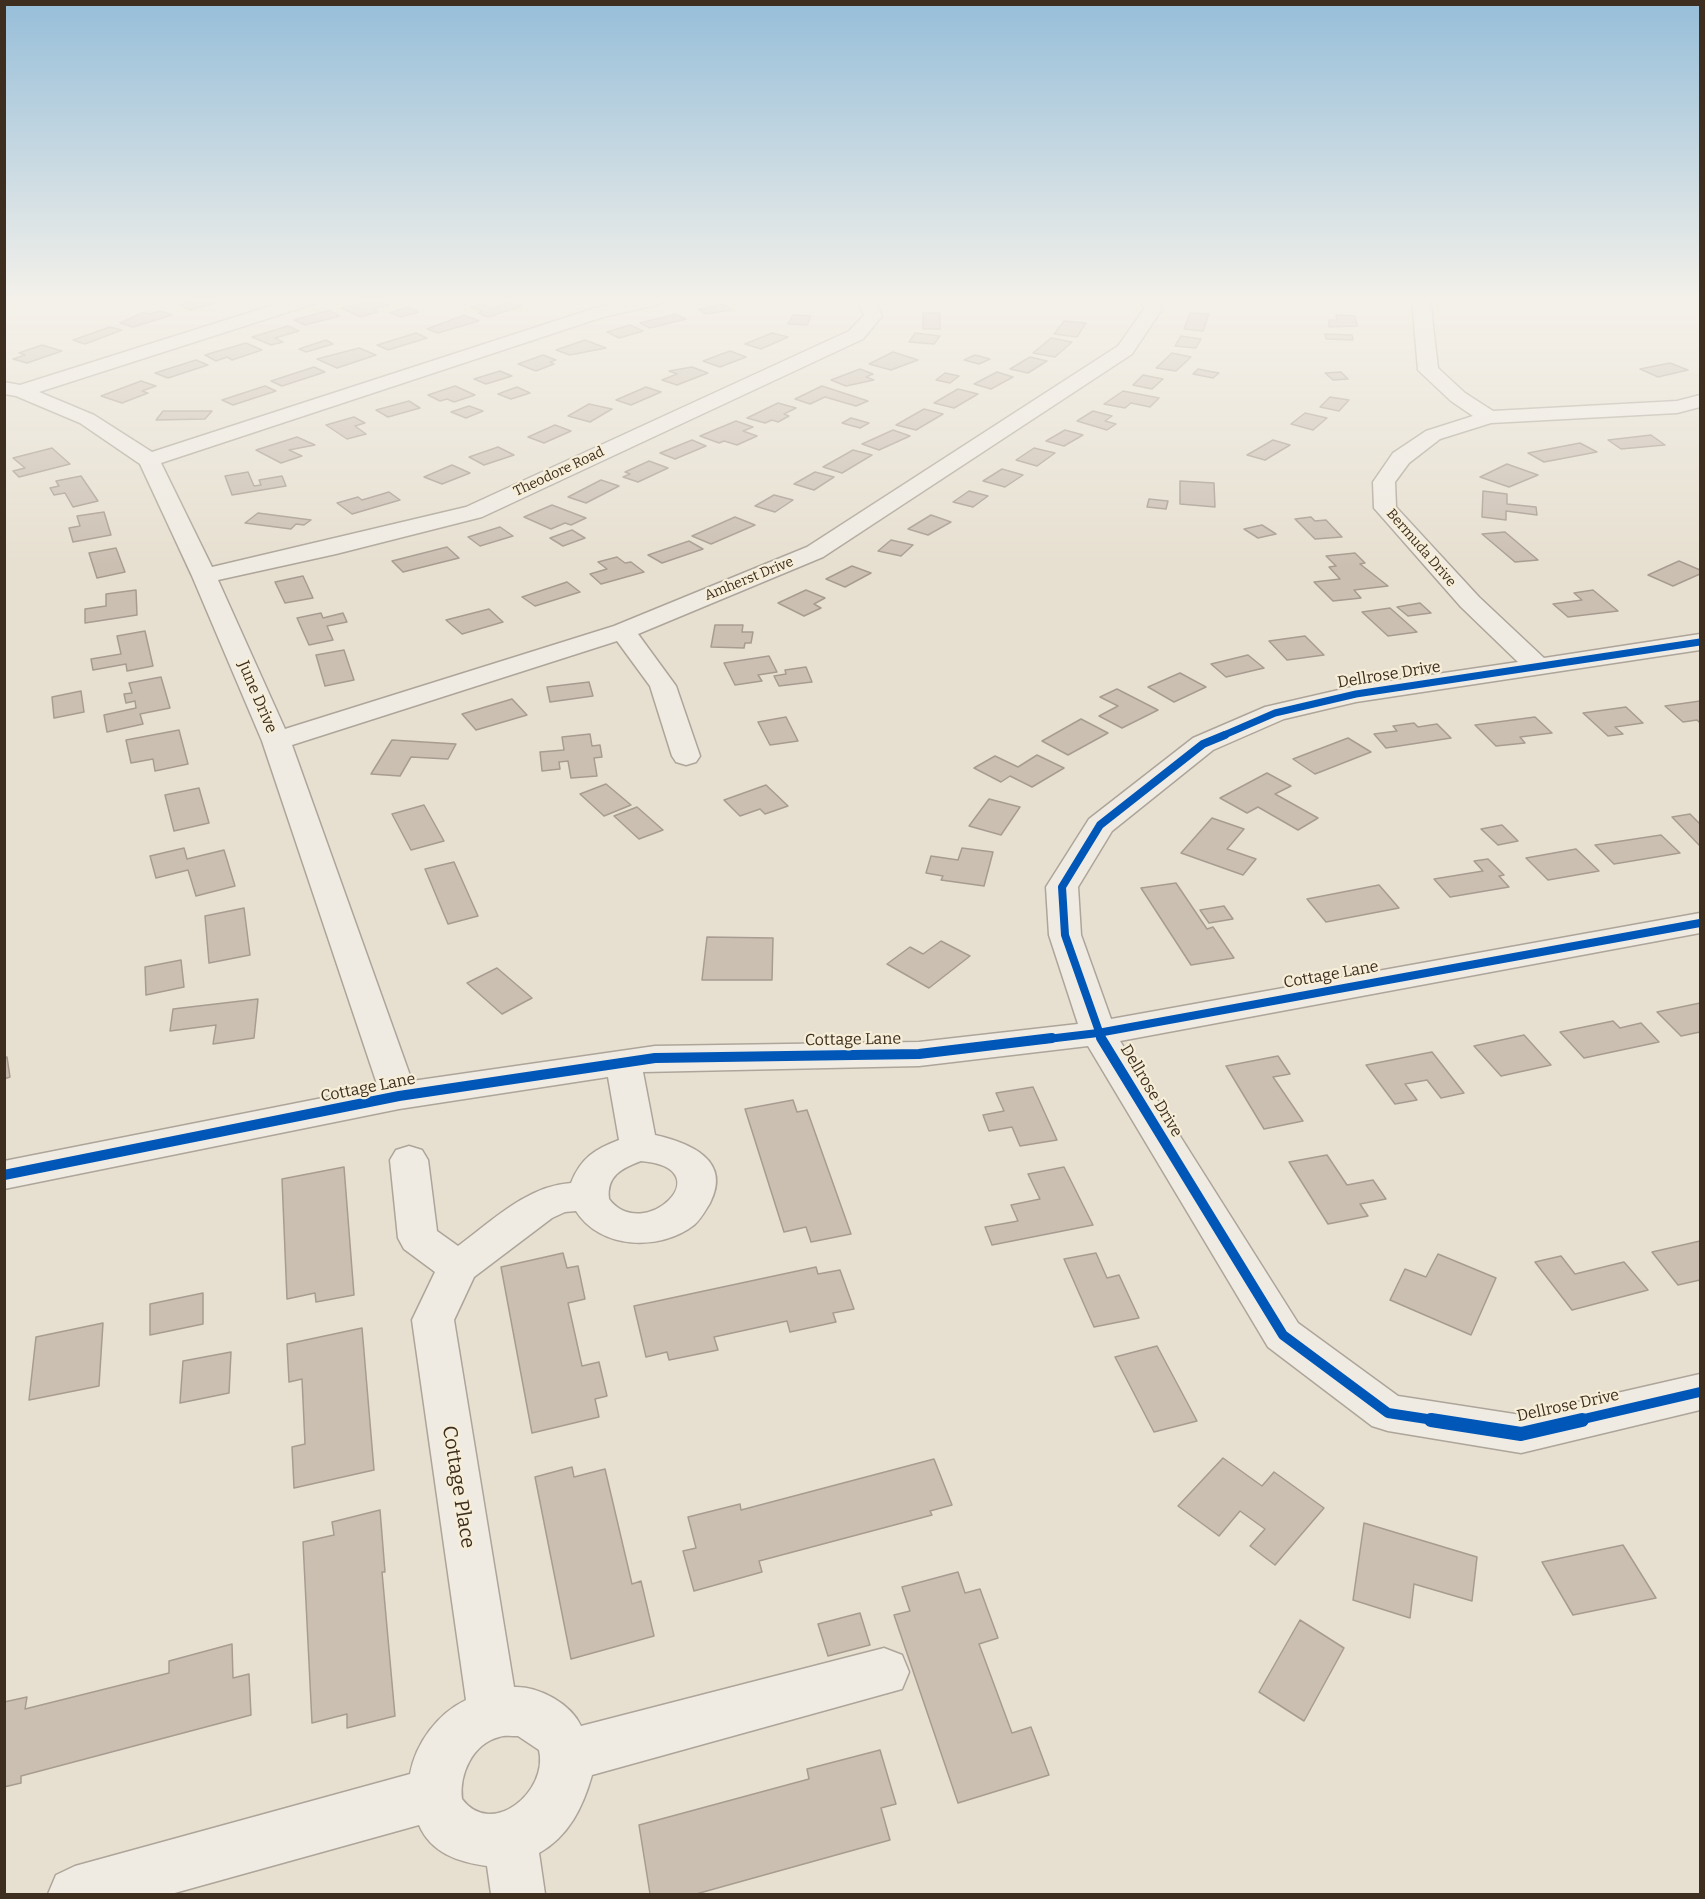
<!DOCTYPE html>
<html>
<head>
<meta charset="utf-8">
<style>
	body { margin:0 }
	#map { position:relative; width:1705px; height:1899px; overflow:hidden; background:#e7e0d1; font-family:Bitter,serif }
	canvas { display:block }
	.frame { position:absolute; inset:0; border:6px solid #3d2e20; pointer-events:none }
</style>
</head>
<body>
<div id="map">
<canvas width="1705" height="1899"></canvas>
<div class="frame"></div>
</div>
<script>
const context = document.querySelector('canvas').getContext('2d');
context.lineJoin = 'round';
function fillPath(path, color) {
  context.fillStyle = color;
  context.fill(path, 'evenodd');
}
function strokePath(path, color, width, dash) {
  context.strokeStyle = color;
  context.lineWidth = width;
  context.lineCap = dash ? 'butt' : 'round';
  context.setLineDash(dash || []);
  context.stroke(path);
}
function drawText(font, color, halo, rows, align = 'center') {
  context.font = font + ' Bitter,serif';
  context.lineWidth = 4.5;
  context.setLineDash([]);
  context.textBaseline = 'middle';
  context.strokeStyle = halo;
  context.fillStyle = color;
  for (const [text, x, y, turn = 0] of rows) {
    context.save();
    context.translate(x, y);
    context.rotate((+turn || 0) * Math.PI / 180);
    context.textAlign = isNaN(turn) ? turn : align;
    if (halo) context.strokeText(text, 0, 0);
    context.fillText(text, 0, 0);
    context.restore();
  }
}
const building = new Path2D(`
	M198,300H226L190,310L180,305Z
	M371,300H381L390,305L373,309L378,312L360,317L341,308Z
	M511,302L523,306L488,317L478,313L483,311L471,307L481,304L492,308Z
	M724,304L732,310L706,314L698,309Z
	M408,307L419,312L401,317L390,313Z
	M329,310L340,316L305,325L294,320Z
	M160,311L172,315L133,327L120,323L144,312L149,314Z
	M923,313H940V329H923Z
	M1190,313L1209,314L1203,331L1184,329Z
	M676,314L686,319L650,328L640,323Z
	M464,315L479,321L438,333L427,329Z
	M793,315L811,316L807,325L788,324Z
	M1336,315L1355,316L1357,326L1329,327V320H1337Z
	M1064,321L1086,323L1077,337L1054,334Z
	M630,325L643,331L619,338L607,332Z
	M288,326L299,331L275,338L283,342L271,345L252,337Z
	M110,327L122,330L85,344L73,340Z
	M416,333L427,338L388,350L377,345Z
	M772,333L788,337L761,349L745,344Z
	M915,333L940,336L934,344L909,342Z
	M1325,334L1352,335L1353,340L1326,339Z
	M1181,336L1201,339L1196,348L1175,346Z
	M1051,338L1072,342L1055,357L1033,353Z
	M326,340L333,344L306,352L299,349Z
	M585,340L606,348L570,355L556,350Z
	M246,343L262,350L232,360L227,357L216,361L205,355Z
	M42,345L62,351L27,363L13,359L25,355L19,353Z
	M359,348L376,355L337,368L317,359Z
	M730,351L746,357L720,367L703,361Z
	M893,352L918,360L891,370L869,364Z
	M1172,353L1191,357L1176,371L1156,368Z
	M543,355L556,360L550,362L554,364L536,371L518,364Z
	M975,355L990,359L979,364L964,360Z
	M1030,357L1047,361L1028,373L1010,369Z
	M196,360L208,365L168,378L155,373Z
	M1670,363L1688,370L1658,377L1640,369Z
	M314,367L325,372L282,386L271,381Z
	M692,367L708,373L677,385L662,380L677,374L669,371Z
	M860,369L873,374L866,377L874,380L846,386L831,380Z
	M1198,369L1219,373L1213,378L1193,374Z
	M500,371L512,376L486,384L474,379Z
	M997,372L1013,377L991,389L974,384Z
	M1341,372L1348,379L1333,380L1325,373Z
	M945,373L959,376L950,383L936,380Z
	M1143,375L1163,379L1152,389L1133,385Z
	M141,381L156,386L142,391L148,393L122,403L101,396Z
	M265,386L276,391L233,405L222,400Z
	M455,386L475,395L454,402L447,399L440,401L428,395Z
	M822,386L868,401L856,406L825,397L810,404L795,399Z
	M517,387L530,393L511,399L498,394Z
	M646,387L661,392L631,405L616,400Z
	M958,389L978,394L954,408L934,403Z
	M1123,391L1159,398L1150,407L1131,403L1125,408L1104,404Z
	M1330,397L1349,400L1339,411L1320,407Z
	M409,401L420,408L388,417L376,410Z
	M778,403L796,408L784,414L789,416L778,422L772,420L765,423L747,418Z
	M589,404L612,409L590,422L568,416Z
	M469,406L483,411L466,418L451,412Z
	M924,409L943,414L916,430L896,425Z
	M163,411H212L205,419L156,420Z
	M1093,411L1112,416L1105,421L1116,424L1107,430L1077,421Z
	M1305,413L1327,418L1313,430L1291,424Z
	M354,417L365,423L355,426L366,434L347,439L326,425Z
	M851,418L869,423L860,428L842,423Z
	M736,421L753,427L743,431L757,436L737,445L724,441L719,443L700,436Z
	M555,425L571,431L544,443L528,437Z
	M893,430L910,436L879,450L862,444Z
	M1065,430L1083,435L1064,446L1046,441Z
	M1651,435L1665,445L1621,449L1608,440Z
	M297,437L315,445L289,450L302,456L281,463L256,450Z
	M692,440L706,446L675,459L660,453Z
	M1273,440L1290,445L1265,460L1247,455Z
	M1580,443L1597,452L1544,462L1528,453Z
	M498,447L514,455L484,465L469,457Z
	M52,448L70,464L19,477L13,471L25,468L13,458Z
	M1034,448L1055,453L1037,466L1016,460Z
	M853,450L872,455L842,473L823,467Z
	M649,461L668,468L638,482L623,477L630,474L625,472Z
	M1507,464L1538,475L1509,487L1480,477Z
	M452,465L470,473L442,484L424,477Z
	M1002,469L1023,475L1005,487L983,481Z
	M248,472L254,486L261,485L259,480L282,476L286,486L232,495L225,476Z
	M815,472L834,477L814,490L794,484Z
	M81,476L98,501L73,507L65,493L54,495L50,488L59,486L56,481Z
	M601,480L619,486L586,503L568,497Z
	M1180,481L1214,483L1215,507L1180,504Z
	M969,491L988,496L973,507L953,502Z
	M1483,491L1507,494V504L1536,507L1537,515L1506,511V520L1482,517Z
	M389,492L400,500L352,514L337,503L358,497L362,500Z
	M774,495L793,500L775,512L755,506Z
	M1149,499L1168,501L1166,509L1147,507Z
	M552,505L586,518L571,525L565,523L551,529L524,517Z
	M104,512L111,535L73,542L69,528L80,526L77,516Z
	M258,513L311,520L304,525L296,524L291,529L245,523Z
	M931,515L951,522L928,535L908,529Z
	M735,517L755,525L711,544L692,536Z
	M1311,517L1315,521L1326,520L1342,537L1315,539L1295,519Z
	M1262,525L1276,534L1258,538L1244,529Z
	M500,527L513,536L480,546L468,537Z
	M572,530L585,538L563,546L550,538Z
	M1505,532L1538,560L1515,562L1482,534Z
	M891,540L913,545L901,556L878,551Z
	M689,541L703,549L662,563L648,555Z
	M447,547L459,558L403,572L392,561Z
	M116,548L125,572L97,578L89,553Z
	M1355,553L1365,563L1360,564L1388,586L1354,590L1361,598L1333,601L1314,582L1340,579L1329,567L1336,566L1326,556Z
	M617,557L625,563L631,562L644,572L601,584L590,574L607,569L598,562Z
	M1679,561L1700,570V574L1673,586L1648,575Z
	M852,566L871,573L845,587L826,579Z
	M303,576L313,598L285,603L275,582Z
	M567,582L580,592L535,606L522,597Z
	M136,590L137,615L85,623V609L106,606V594Z
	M806,590L825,598L814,604L821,608L804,616L778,603Z
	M1593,590L1618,611L1568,617L1553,604L1582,600L1574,593Z
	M1420,603L1431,613L1408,616L1397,607Z
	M1390,608L1417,632L1388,636L1362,612Z
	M489,609L503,622L462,634L446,620Z
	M321,613L323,618L343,613L347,622L327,626L333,640L309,645L297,618Z
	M715,625H743L742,632H753L751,643H745L744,648L711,647Z
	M145,631L153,666L127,671L126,664L93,670L91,659L121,654L117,636Z
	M1305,636L1324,655L1287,660L1269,641Z
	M344,650L354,680L325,686L316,655Z
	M1248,655L1264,668L1226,677L1211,664Z
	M769,656L777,672L758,675L762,681L735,685L724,663Z
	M806,667L812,682L779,686L774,676L786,674L785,670Z
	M1180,673L1206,687L1174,702L1148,687Z
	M161,677L170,708L140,714L143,724L107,732L104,715L136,708L135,701L126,703L124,694L132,693L129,683Z
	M589,682L593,696L550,702L547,687Z
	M1117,689L1158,710L1122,728L1099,716L1118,706L1100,697Z
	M81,691L84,712L54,718L52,697Z
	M512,699L527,715L476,730L462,714Z
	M1700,701V723L1697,720L1683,722L1665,706Z
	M1626,707L1643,723L1615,727L1623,734L1608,736L1583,713Z
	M786,717L798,741L770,745L758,722Z
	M1535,717L1552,733L1520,737L1525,743L1496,746L1475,725Z
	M1081,719L1108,733L1068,755L1042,741Z
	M1414,723L1418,727L1437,724L1451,738L1386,748L1374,734L1397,731L1393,726Z
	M179,730L188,764L155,771L153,759L131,763L126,740Z
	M590,734L592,746L600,745L602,757L594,758L597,776L571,778L568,761L559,762L560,769L542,771L540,752L564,750L562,737Z
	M1348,738L1371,752L1315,774L1293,759Z
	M392,740L456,744L448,759L411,757L400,776L371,774Z
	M1037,755L1064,768L1032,787L1010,776L1001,782L974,768L995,756L1018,767Z
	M1267,773L1291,786L1275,794L1318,818L1298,830L1258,807L1247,813L1220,798Z
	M606,784L631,805L604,816L580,794Z
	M766,785L788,806L765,814L760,809L740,816L724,800Z
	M199,788L209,823L174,831L165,795Z
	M989,799L1020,807L1001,835L969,826Z
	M424,805L444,841L411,850L392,814Z
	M637,807L663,830L639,839L614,816Z
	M1690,814L1700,824V846L1672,817Z
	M1212,818L1244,829L1227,849L1256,859L1243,875L1181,853Z
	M1502,825L1518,841L1498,845L1481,829Z
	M1661,835L1680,853L1614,864L1595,845Z
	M184,848L187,859L224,850L235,886L196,896L188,870L156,878L150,856Z
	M962,848L993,852L984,886L941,880L943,876L926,873L931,856L958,860Z
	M1576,849L1599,871L1548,880L1526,858Z
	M1488,859L1504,875L1499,876L1509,887L1450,897L1434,879L1483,871L1474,861Z
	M454,862L478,916L448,924L425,869Z
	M1176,883L1207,929L1213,927L1234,958L1191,965L1141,888Z
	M1379,885L1399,908L1326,922L1307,899Z
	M1224,906L1233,919L1209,923L1200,910Z
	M244,908L250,955L209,963L205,916Z
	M707,937L773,938L772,980H702Z
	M941,941L970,956L929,988L887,964L910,947L923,954Z
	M181,960L184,987L146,995L145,967Z
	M497,968L532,998L502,1014L467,983Z
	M258,999L254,1038L213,1044L216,1025L170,1031L173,1009Z
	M1700,1003V1032L1681,1036L1657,1012Z
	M1613,1021L1620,1028L1641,1023L1659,1042L1584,1058L1560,1032Z
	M1524,1035L1551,1065L1501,1076L1474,1046Z
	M1432,1052L1464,1093L1441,1098L1427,1080L1405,1084L1417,1100L1395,1104L1366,1065Z
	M1278,1056L1290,1074L1273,1077L1303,1121L1264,1129L1226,1066Z
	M7,1057L10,1077L4,1079V1058Z
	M1033,1087L1057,1140L1020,1146L1012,1127L989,1131L983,1115L1004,1111L996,1093Z
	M793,1100L797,1112L807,1110L851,1234L811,1242L806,1227L784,1232L745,1109Z
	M1327,1155L1347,1185L1373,1180L1386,1199L1360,1204L1368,1216L1328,1224L1289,1162Z
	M344,1167L354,1295L316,1302L315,1293L287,1299L282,1179Z
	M1064,1167L1093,1225L992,1245L985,1227L1018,1221L1011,1205L1040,1199L1028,1174Z
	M1700,1241V1280L1678,1285L1652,1252Z
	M563,1253L567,1268L578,1266L585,1299L568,1303L582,1366L599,1362L607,1396L595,1399L599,1417L532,1433L501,1267Z
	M1096,1253L1107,1278L1119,1275L1139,1318L1094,1327L1064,1259Z
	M1438,1254L1496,1278L1471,1335L1390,1300L1405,1269L1426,1277Z
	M1561,1256L1575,1274L1624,1262L1648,1290L1572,1310L1535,1262Z
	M816,1267L818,1274L840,1270L854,1309L833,1313L836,1322L790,1332L787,1321L714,1337L718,1350L669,1360L667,1352L646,1357L634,1306Z
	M203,1293V1324L150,1335V1304Z
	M103,1323L99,1386L29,1400L36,1337Z
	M362,1328L374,1470L294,1488L292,1447L305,1444L302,1379L289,1382L287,1344Z
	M1157,1346L1197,1421L1154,1432L1115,1357Z
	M231,1352L229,1393L180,1403L183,1361Z
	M1223,1458L1262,1486L1274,1472L1324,1508L1275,1565L1250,1546L1265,1529L1240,1511L1219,1536L1178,1506Z
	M934,1459L952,1505L930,1511L932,1515L759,1561L762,1572L694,1591L683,1551L696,1548L688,1517L740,1504L741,1510Z
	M572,1467L574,1477L605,1469L632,1584L641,1581L654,1636L571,1659L535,1477Z
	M380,1510L385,1572H382L395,1716L347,1728V1714L312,1723L303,1542L334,1535L332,1522Z
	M1364,1523L1477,1557L1472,1601L1414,1584L1410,1618L1353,1600Z
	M1623,1545L1656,1598L1573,1615L1542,1562Z
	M958,1572L965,1593L980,1589L998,1638L979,1644L1012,1733L1031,1727L1049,1775L958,1803L894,1615L910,1611L902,1587Z
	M860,1613L870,1645L828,1656L818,1624Z
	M1300,1620L1344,1648L1304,1721L1259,1692Z
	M232,1644L233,1678L249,1674L251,1715L21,1776V1783L4,1787V1702L27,1697L25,1709L169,1673V1661Z
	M880,1750L896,1804L881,1808L890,1840L696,1894H650L639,1825L809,1779L807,1769Z`);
const minor = new Path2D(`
	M289,300H316L313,304L39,392L94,415L152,452L592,309L631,300H664L661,304L603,317L161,463L212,567L466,507L849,331L864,315L857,300H875L882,316L863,339L482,517L336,554L218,580L285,729L614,626L807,547L1118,346L1144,309L1141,300H1159L1162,309L1132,354L823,557L638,634L676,686L700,756L696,762L686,765L676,762L672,756L650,686L617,641L292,745L412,1081L655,1046L919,1042L1078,1024L1049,935L1046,887L1089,819L1193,738L1265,707L1356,686L1518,662L1461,607L1374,508L1373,482L1393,453L1426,431L1473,416L1451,401L1418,370L1412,300H1430L1438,368L1465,393L1493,411L1677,401L1700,395V407L1677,413L1491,423L1440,439L1409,463L1395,482L1396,507L1479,597L1544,658L1700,634V650L1356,702L1284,719L1213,750L1112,831L1078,887L1081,935L1111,1019L1700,913V933L1120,1041L1298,1323L1398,1396L1521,1415L1700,1374V1410L1521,1453L1388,1431L1372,1426L1268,1347L1088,1046L919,1066L643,1072L655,1135C690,1143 732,1160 710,1203C705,1211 701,1219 694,1225C659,1252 600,1249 576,1211L565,1212L552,1218L474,1277L454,1320L514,1687C539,1686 571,1704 581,1726L884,1648L902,1655L909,1672L902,1689L592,1775C583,1807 569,1836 539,1853L545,1894H491L487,1866C458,1862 431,1853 419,1825L171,1894H48L56,1875L75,1866L410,1774C416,1743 437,1714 466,1700L412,1320L435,1272L404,1249L398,1238L390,1160L396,1150L409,1146L422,1150L428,1160L437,1231L458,1246C492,1221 527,1186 571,1183C581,1158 595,1149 619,1140L608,1077L399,1109L4,1189V1161L378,1087L262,741L192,576L140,464L80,423L16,396L4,394V382L20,385ZM641,1161C724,1168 644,1245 609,1199C606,1176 622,1168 641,1161ZM518,1736L539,1750C549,1791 492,1839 462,1799C459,1775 472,1744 499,1737C504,1735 512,1736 518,1736Z`);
const cyclewayFar3 = new Path2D(`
	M1222,736L1275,713L1356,694L1700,642`);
const cyclewayFar2 = new Path2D(`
	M1039,1040L1098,1033L1700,923
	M1102,1040L1065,935L1062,887L1100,825L1203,744L1225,735`);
const cyclewayFar1 = new Path2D(`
	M1101,1038L1283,1335L1388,1413L1440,1421
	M4,1175L399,1096L655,1058L919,1054L1052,1038
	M1575,1421L1700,1392`);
const cycleway = new Path2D(`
	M1431,1420L1521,1434L1582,1420`);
const farStreetnames = [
	["Theodore Road",559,472,-25],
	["Bermuda Drive",1421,548,49],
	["Amherst Drive",749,579,-22]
];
const streetNames = [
	["Dellrose Drive",1389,675,-9],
	["June Drive",257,697,67],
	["Cottage Lane",1331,975,-10],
	["Cottage Lane",853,1040,-1],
	["Cottage Lane",368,1088,-11],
	["Dellrose Drive",1151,1091,59],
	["Dellrose Drive",1568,1406,-12]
];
const nearStreetnames = [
	["Cottage Place",458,1487,81]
];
fillPath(building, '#cbbfb2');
strokePath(building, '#a89c90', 1.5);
strokePath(minor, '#ada599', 3);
fillPath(minor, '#efebe3');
strokePath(cyclewayFar3, '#0057b8', 7);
strokePath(cyclewayFar2, '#0057b8', 8);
strokePath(cyclewayFar1, '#0057b8', 10);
strokePath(cycleway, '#0057b8', 14);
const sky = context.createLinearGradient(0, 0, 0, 566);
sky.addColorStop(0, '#96bed9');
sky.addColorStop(0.53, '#f4f1ea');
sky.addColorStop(1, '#f4f1ea00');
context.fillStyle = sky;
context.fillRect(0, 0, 1705, 566);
drawText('14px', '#3d2e20', '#f7eed8', farStreetnames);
drawText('16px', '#3d2e20', '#f7eed8', streetNames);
drawText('20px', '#3d2e20', '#f7eed8', nearStreetnames);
</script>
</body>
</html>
